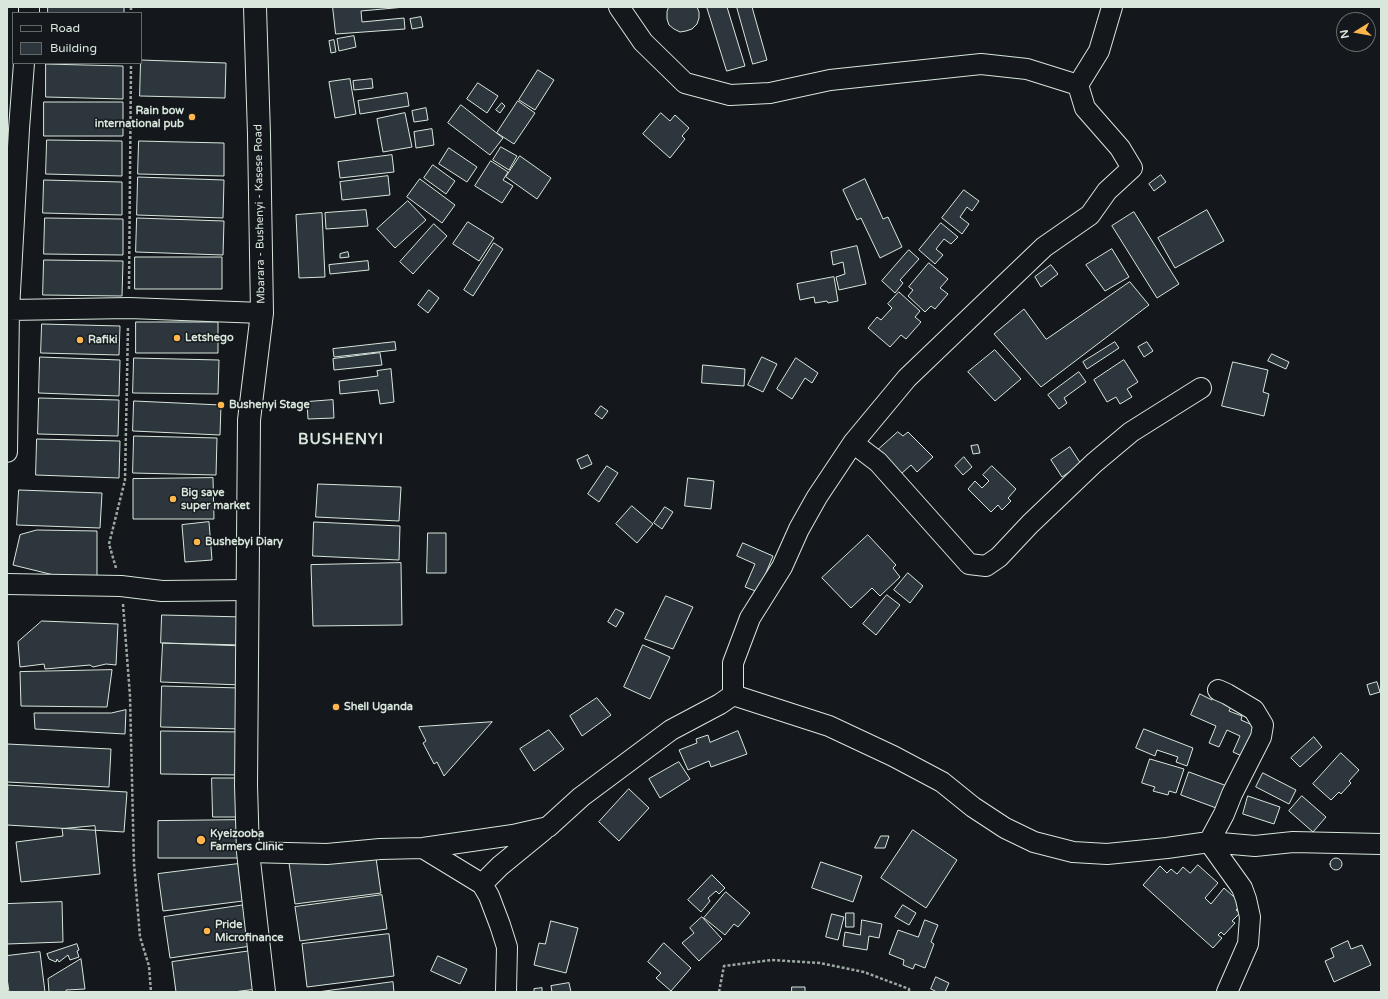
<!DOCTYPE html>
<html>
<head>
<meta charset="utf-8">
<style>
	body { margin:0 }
	#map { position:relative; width:1388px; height:999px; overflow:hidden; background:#14181c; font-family:"Varela Round",sans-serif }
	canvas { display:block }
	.frame { position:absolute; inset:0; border:8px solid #d8e6dc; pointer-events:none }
	.legend { position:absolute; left:12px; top:12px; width:130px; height:52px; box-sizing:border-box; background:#14181c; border:1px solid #626a69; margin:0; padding:5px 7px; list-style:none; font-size:12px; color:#d8e6dc }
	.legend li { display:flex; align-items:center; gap:8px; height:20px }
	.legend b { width:20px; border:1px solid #626a69 }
	.north { position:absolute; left:1336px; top:12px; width:40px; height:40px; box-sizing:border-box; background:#14181c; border:1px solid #626a69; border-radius:50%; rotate:259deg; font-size:11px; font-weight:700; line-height:16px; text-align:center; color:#d8e6dc }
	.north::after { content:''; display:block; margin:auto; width:14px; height:18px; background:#ffb74d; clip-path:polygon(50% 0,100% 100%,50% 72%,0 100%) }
</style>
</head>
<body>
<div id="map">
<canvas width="1388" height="999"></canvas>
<div class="frame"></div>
<ul class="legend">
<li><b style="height:5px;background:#14181c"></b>Road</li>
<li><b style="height:11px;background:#2c363c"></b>Building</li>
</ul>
<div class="north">N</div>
</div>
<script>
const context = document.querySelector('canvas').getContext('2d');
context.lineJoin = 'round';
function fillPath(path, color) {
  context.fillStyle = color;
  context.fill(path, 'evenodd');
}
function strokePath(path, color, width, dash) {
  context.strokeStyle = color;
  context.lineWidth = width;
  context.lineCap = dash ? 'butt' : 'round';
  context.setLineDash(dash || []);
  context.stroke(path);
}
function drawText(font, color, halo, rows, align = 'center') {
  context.font = font + ' "Varela Round",sans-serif';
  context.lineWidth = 3;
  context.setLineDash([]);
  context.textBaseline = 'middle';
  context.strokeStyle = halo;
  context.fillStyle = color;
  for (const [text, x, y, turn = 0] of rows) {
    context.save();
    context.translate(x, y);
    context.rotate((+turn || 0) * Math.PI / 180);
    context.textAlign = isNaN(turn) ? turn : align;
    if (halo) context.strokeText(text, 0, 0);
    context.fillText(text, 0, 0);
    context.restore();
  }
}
const building = new Path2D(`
	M48,7H124V13H48Z
	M333,7H405L361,11L362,22L404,18L405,29L336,34Z
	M669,7H697L699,12V18L697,24L692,29L686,31L680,32L674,29L669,25L667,19V12Z
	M707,7H727L745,66L727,71Z
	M737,7H752L767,60L753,64Z
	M421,17L423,27L412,29L410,19Z
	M354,36L356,47L339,51L337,39Z
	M334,40L336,52L331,53L329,41Z
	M141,60L226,63L225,98L140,96Z
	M46,64L123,66V99L46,97Z
	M538,70L554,80L535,110L519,100Z
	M350,79L356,114L335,118L329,82Z
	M372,79L373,88L354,90L353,81Z
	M478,83L498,96L487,113L467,99Z
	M407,93L409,106L360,114L358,101Z
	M518,101L535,113L514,144L497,133Z
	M44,102H123V136H44Z
	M502,103L505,106L500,113L496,110Z
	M461,105L503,138L490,155L448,123Z
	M426,108L428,120L414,122L412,111Z
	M405,113L412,147L383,152L377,119Z
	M661,113L670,121L675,115L689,128L682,136L685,139L670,158L643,134Z
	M432,129L434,145L416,148L414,132Z
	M47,140L122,141V176L46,174Z
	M139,141L224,143V176L138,174Z
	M501,147L517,156L509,170L493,160Z
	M449,148L477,167L467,182L439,164Z
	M392,155L394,172L340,178L338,162Z
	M520,156L551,178L537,199L506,177Z
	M491,161L508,172L503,180L513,186L502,203L475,186Z
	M433,165L455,181L446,194L424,178Z
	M1161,175L1166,182L1154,191L1149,184Z
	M388,176L390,195L342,200L340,182Z
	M138,177L224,180L223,218L137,215Z
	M420,179L455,205L442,223L407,197Z
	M865,179L883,219L888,217L902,247L880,258L861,218L857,220L843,190Z
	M44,180L122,182V215L43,213Z
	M964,190L979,201L972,211L967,207L960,217L969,224L962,234L942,218Z
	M408,201L426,220L395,248L377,229Z
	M366,210L368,226L326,229L325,213Z
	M1207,210L1224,241L1175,268L1158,238Z
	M1134,212L1179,284L1157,298L1112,226Z
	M322,213L325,277L299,278L296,215Z
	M45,218L123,219V255L44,254Z
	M137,218L224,221L223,255L136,252Z
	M468,222L494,238L479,261L453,244Z
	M941,223L958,237L951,244L944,239L936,249L943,255L935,264L919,250Z
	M434,224L447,236L413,274L400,262Z
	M494,243L503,249L473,296L464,290Z
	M857,246L866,284L839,290L836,277L845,274L843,262L833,265L831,252Z
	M1112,249L1129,277L1105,291L1086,265Z
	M909,250L919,259L900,280L903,283L895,293L882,281Z
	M348,252L349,257L340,258V254Z
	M135,257H222V289H135Z
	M44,260L123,261L122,296L43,295Z
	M368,261L369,270L330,274L329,265Z
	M929,263L948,279L940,288L948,294L935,309L931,306L925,312L908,296L913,290L909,287Z
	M1051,265L1058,274L1041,287L1035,277Z
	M834,277L838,301L828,303L827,301L815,303L814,297L800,300L797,284Z
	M1130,282L1149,305L1041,387L994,334L1024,309L1046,339Z
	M429,290L439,298L428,313L418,305Z
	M899,292L920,311L915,317L921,322L906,339L901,335L890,347L868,328L877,317L881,320L892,308L888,304Z
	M136,322H218V353H136Z
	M42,324L120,326L119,355L41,353Z
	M395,342L396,350L334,357L333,349Z
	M1115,342L1119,348L1087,369L1083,362Z
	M1147,342L1153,351L1144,357L1138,347Z
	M995,350L1021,379L995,401L968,372Z
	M380,353L382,365L334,370L333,359Z
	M1272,354L1289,362L1286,369L1268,361Z
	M40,357L120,360L119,396L39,393Z
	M762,357L777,364L763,392L748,385Z
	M134,358L219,360L218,394L133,393Z
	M796,358L818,373L812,383L805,378L792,399L777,389Z
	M1124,360L1138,382L1127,389L1132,397L1120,404L1116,397L1107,402L1094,380Z
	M1233,362L1268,370L1263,392L1269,394L1264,416L1222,406Z
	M703,365L745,369L744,386L702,383Z
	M391,369L394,402L380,404L378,390L340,394L339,381L378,376L377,371Z
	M1079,372L1086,382L1064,398L1067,403L1059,409L1048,395Z
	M39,398L119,400L118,436L38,434Z
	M333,400L334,418L308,419L307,402Z
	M134,401L221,405L220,435L133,431Z
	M601,406L608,411L602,419L595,414Z
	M898,432L903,436L908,432L933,457L917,472L911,465L901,474L878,450Z
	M134,436L217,438L216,475L133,473Z
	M37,439L120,441L119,478L36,475Z
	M978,445L980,453L973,454L971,446Z
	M1070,447L1081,464L1062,477L1051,460Z
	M588,455L592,464L581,469L577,460Z
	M964,457L972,467L963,475L955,466Z
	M607,466L618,473L599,502L588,494Z
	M992,466L1016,489L1008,498L1011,501L1002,510L998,505L991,512L968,489L975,481L982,488L989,481L983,475Z
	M213,478L214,519H133V479Z
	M688,478L714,481L711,509L685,506Z
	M318,484L401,487L399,521L316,517Z
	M19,490L102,493L100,528L17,525Z
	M632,506L653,524L637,543L616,524Z
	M665,507L673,512L662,529L654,523Z
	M209,522L212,560L185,562L182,525Z
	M314,522L400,526L399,560L313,556Z
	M37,530L97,531V579L66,578L13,565L20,535Z
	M428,533H446V573H427Z
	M868,535L896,565L893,568L900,577L880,596L872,588L851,608L822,578Z
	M743,543L773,556L758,592L745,587L755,564L737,556Z
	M401,563L402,625L313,626L311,565Z
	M908,573L923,586L910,603L894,590Z
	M887,595L900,605L876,635L863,624Z
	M666,596L693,607L673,649L645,639Z
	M616,609L624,613L616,627L608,622Z
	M162,615L244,617L243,645L161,643Z
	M42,621L118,624L116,665L106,664L93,667L90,665L45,669L44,664L20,667L18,642Z
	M163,643L244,646L242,685L161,682Z
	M643,645L670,657L650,699L624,687Z
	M112,670L107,707L21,706L20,672Z
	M1377,682L1380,692L1370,695L1367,685Z
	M162,686L242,688L241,729L161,727Z
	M1200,694L1212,700L1213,697L1232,705L1229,711L1242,716L1241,720L1257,727L1244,757L1233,752L1240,736L1227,730L1219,747L1209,743L1216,726L1191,715Z
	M597,698L611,715L582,736L570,716Z
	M126,710L125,734L35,729L34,713H111Z
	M492,722L444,776L437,762L434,764L423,743L426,741L419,727Z
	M1144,729L1193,748L1187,766L1176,762L1178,757L1157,750L1155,756L1136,748Z
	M549,730L564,749L534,771L520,749Z
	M161,731L242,732V775L161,774Z
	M738,731L747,754L711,767L709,761L688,770L679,750L697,743L696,739L708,735L710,742Z
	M1314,737L1322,747L1300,767L1291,758Z
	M7,744L111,749L109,787L7,782Z
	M1341,753L1359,770L1349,781L1351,783L1341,794L1339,792L1331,800L1313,784Z
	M1150,759L1184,769L1176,793L1169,791L1168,795L1153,791L1155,787L1142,783Z
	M679,762L690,779L660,798L649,779Z
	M1189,772L1227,786L1219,809L1181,795Z
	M1263,773L1296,790L1289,804L1256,787Z
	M212,778H242V817H213Z
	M7,785L127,792L124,832L7,825Z
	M629,789L649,808L619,841L599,822Z
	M1248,796L1280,807L1274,824L1243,814Z
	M1302,796L1326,817L1313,832L1289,811Z
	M243,820V858H158V821Z
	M95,826L100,874L21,882L16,842L63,836L62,829Z
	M913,830L957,860L926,908L881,878Z
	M881,836H889L885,848H875Z
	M375,851L381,893L295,904L289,863Z
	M1330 864a6 6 0 1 1 12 0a6 6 0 1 1-12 0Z
	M821,862L862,876L853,902L812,888Z
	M238,864L243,901L163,911L158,874Z
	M1198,865L1218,883L1205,898L1211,904L1224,888L1242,904L1236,910L1240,913L1232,921L1235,923L1224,935L1221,932L1218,935L1222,938L1213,948L1143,885L1160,866L1167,873L1171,869L1177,874L1183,867L1190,873Z
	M712,875L725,888L719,894L716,891L708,898L710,901L701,912L688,900Z
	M726,892L750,913L738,927L734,924L725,935L704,918Z
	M382,895L387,929L300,941L295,907Z
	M62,902L63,942L7,944V904Z
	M245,905L251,946L170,958L164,917Z
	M903,905L916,913L909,925L895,917Z
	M846,913H854V927H846Z
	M832,914L844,917L838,940L826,937Z
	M702,917L722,939L699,961L682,943L694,933L690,928Z
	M862,920L882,924L879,938L869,936L867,950L843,946L845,932L860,935Z
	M925,920L938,925L931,942L934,944L925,968L915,964L913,969L903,965L904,960L889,954L898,930L918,937Z
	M551,921L578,928L566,973L534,965L539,943L545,944Z
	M389,934L394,976L307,987L302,944Z
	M1348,941L1351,949L1362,945L1371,965L1334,982L1325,961L1334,957L1331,949Z
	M664,943L691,968L671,991L656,978L661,973L648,962Z
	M77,944L79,950L77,951L79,957L70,960L68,955L59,962L57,959L56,962L49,959L47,954Z
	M251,951L257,989L233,992H176L172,962Z
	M40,952L45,992H9L7,978V956Z
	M438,956L467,969L460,984L431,971Z
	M81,959L85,989L66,990V992H49L48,979Z
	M936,977L949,983L945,992H937L931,989Z
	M393,982L394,992H318Z
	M569,983L571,992H552L551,986Z
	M792,987H805V992H792Z
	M542,988V992H534V989Z`);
const path = new Path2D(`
	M131,7V13
	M129,289L131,63
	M116,568L109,544L125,480L128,326
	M123,604L130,696L134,864L140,937L149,966L151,992
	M719,992L724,966L772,960L820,963L864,972L909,989V992`);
const minor = new Path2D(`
	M619,7L643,42L685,83L730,95L770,93L830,80L981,64L1027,69L1078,85
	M29,13V7
	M9,310L129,308L262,313
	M853,443L878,462L969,564L986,566L999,557L1030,524L1094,463L1131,432L1201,388
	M7,452L9,310L19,129L24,63
	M7,584L121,586L162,591L248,590
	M1218,690L1227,694L1254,710L1263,725L1261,737L1232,794L1224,814L1209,842L1242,888L1246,899L1250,917L1248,944L1227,992
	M733,695L829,726L893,756L942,782L973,807L1005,828L1034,842L1073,852L1107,854L1167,848L1209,842L1255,846L1293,842L1381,844
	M423,848L482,884L489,896L500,925L507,947L506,992
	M248,852L327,854L380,849L423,848L513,835L548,827L581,797L671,730L720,704L733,695V663L750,618L782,567L799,529L817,497L853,443L907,378L1044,247L1090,215L1107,191L1132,168L1120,148L1085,108L1078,85L1099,51L1112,7
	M482,884L500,866L544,830`);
const major = new Path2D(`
	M255,7L259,135L262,313L249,420L246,785L248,852L264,992`);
const markers = [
	[192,117,4,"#ffb74d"],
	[177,338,4,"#ffb74d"],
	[80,340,4,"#ffb74d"],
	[221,405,4,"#ffb74d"],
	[173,499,4,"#ffb74d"],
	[197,542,4,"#ffb74d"],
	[336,707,4,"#ffb74d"],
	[201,840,5,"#ffb74d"],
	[207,931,4,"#ffb74d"]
];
const poiNames = [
	["Rain bow",184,111,"right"],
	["international pub",184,124,"right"],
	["Letshego",185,338],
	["Rafiki",88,340],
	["Bushenyi Stage",229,405],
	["Big save",181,493],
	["super market",181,506],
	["Bushebyi Diary",205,542],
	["Shell Uganda",344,707],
	["Kyeizooba",210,834],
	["Farmers Clinic",210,847],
	["Pride",215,925],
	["Microfinance",215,938]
];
const streetNames = [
	["Mbarara - Bushenyi - Kasese Road",260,214,-91]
];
const districtNames = [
	["BUSHENYI",341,440]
];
fillPath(building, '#2c363c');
strokePath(building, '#d8e6dc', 1);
strokePath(minor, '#d8e6dc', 22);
strokePath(major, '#d8e6dc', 24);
strokePath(path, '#9da8a2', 2.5, [3, 2]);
strokePath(minor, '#14181c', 20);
strokePath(major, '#14181c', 22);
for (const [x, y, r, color] of markers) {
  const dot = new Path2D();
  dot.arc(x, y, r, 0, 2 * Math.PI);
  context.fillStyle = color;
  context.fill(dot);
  strokePath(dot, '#14181c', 1.5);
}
drawText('bold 11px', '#d8e6dc', '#14181c', poiNames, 'left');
drawText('11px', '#d8e6dc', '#14181c', streetNames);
context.letterSpacing = '1px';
drawText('bold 15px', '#d8e6dc', '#14181c', districtNames);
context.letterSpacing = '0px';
</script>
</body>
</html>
